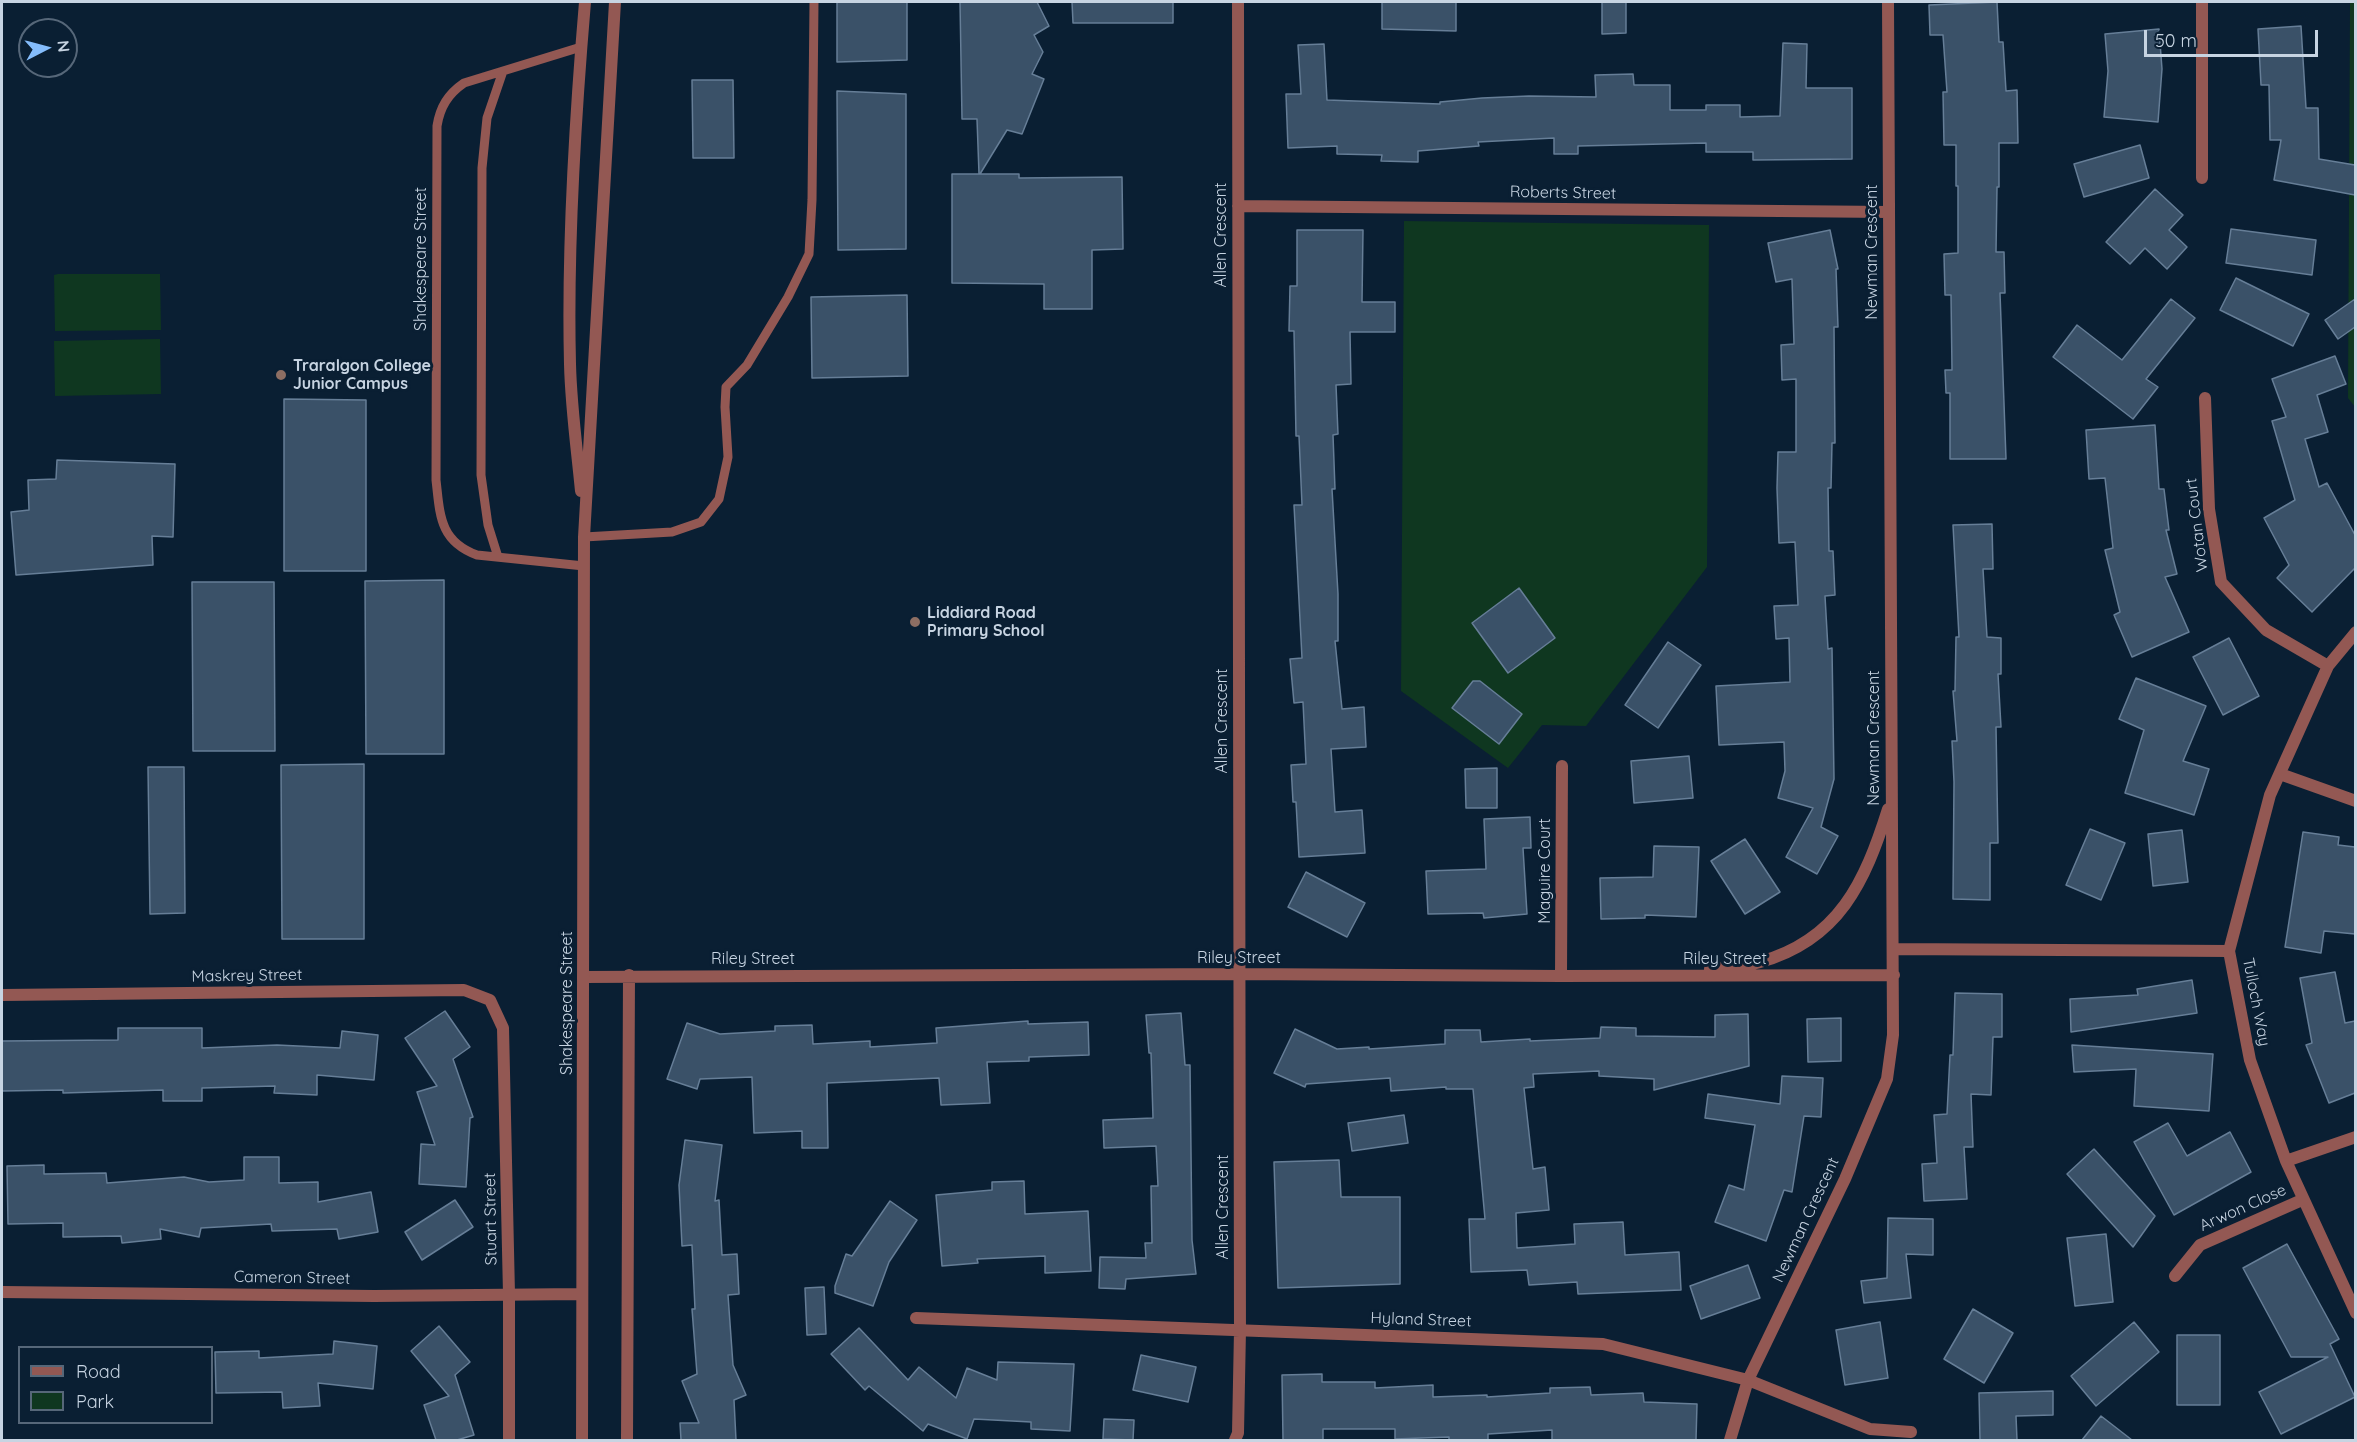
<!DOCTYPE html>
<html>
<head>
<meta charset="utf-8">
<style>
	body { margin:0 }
	#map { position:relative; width:2357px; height:1442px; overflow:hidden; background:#0a1f33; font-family:Quicksand,sans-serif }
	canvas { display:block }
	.frame { position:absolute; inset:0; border:3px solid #c7d4e2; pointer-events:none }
	.legend { position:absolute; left:18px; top:1346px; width:195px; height:78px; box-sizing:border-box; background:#0a1f33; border:2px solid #566779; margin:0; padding:8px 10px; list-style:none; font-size:18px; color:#c7d4e2 }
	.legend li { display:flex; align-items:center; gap:12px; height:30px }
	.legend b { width:30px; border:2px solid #566779 }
	.north { position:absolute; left:18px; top:18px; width:60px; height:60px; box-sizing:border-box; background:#0a1f33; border:2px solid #566779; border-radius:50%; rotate:84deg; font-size:16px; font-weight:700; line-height:24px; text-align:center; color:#c7d4e2 }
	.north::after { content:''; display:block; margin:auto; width:21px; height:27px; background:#84bcfb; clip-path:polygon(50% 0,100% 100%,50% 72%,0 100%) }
	.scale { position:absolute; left:2144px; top:30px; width:174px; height:27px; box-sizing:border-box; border:3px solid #c7d4e2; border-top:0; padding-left:8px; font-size:18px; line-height:21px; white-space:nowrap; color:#c7d4e2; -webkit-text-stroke:4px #0a1f33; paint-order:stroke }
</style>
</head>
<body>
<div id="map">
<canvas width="2357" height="1442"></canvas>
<div class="frame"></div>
<ul class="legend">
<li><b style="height:8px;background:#935853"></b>Road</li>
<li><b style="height:16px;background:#0f3720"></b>Park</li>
</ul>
<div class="north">N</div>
<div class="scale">50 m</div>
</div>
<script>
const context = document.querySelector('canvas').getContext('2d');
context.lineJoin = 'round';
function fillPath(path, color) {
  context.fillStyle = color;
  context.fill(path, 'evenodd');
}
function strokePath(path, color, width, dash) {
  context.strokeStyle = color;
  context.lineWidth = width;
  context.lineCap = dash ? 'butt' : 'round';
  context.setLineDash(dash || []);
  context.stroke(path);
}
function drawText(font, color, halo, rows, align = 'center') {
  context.font = font + ' Quicksand,sans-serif';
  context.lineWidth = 6;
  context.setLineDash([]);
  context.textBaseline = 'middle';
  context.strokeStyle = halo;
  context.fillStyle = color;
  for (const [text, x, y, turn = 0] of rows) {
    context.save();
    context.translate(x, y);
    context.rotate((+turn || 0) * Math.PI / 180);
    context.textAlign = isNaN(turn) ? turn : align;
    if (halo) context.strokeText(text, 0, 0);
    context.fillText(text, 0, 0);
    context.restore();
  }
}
const green = new Path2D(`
	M2350,2H2355V407L2348,398Z
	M1404,221L1709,225L1707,567L1586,726L1542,725L1508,768L1401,691Z
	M58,274H160L161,330L55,331L54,275Z
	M160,339L161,394L55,396L54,341Z`);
const building = new Path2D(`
	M837,2H907V60L837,62Z
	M960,2H1037L1049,26L1034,35L1043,52L1032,74L1044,79L1022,134L1007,130L980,174H1019V178L1122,177L1123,249L1092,250V309H1044V284L952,283V174H979L977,119H962Z
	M1072,2H1173V23H1073Z
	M1382,2H1456V31L1382,29Z
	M1602,2H1626V33L1602,34Z
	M1997,2L1999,42H2003L2006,91L2017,90L2018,143H1999V187H1997L1996,252H2004L2005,293H2000L2006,459H1950V393H1946L1945,370H1952L1951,295H1945L1944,254L1958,253V186H1956V145H1944L1943,92H1947L1943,35H1930L1929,5Z
	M2301,26L2306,108H2318L2319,159L2355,165V195L2274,180L2281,140H2270L2269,85H2261L2258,29Z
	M2159,29L2162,69L2158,122L2104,117L2108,71L2105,34Z
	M1783,43L1807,44L1806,88H1852V159L1753,160V152H1706V143L1578,146V154H1554V138L1478,142L1479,146L1418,151V162L1381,161L1382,155L1337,154V146L1288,148L1286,94H1301L1298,45L1324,44L1327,100L1440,104V102L1482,98L1529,96L1596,97L1595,75L1633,74L1634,85H1670V110H1706V105H1740V117L1780,116Z
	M692,80H733L734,158H693Z
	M837,91L906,94V249L838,250Z
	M2140,145L2149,178L2084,197L2074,164Z
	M2155,189L2183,215L2169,230L2187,247L2167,269L2145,248L2130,264L2106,242Z
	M2231,229L2316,240L2312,275L2226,263Z
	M1297,230H1363L1362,302H1395V332H1350L1351,384L1336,385L1338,434L1333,435L1335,489H1332L1338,594V641H1335L1342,709L1364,707L1366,747L1331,749L1335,812L1362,810L1365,853L1299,857L1296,802H1293L1291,765L1306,764L1303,702L1294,703L1290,659L1302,658L1294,505H1302L1299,436H1296L1294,331H1289L1290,286H1297Z
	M1830,230L1838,269H1836L1838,327H1834L1835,443H1832L1831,488H1828L1829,551H1833L1835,595L1825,596L1828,649L1832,648L1834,779L1821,827L1838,836L1817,874L1786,857L1813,808L1778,798L1785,771L1784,742L1719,745L1716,686L1790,682L1789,638L1776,639L1774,606L1798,605L1795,542L1779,543L1777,488L1778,452H1796V379L1782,380L1781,345L1794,344L1792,279L1776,282L1768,243Z
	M2236,278L2309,314L2293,346L2220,310Z
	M907,295L908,376L812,378L811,297Z
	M2171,299L2195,318L2146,379L2158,387L2133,419L2053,357L2077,325L2122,360Z
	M2355,299V327L2338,339L2325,320Z
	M2335,356L2346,384L2317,395L2328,432L2305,439L2319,487L2327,483L2355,535V568L2312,612L2277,578L2289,565L2264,518L2295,500L2272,421L2286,417L2272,379Z
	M284,399L366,400V571H284Z
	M2155,425L2159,489H2164L2169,530H2166L2177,574L2165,577L2189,632L2132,657L2114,615L2120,612L2105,550L2113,548L2105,478L2089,479L2086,430Z
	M57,460L175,464L173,537L152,536L153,565L16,575L11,512L29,510L28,480L56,479Z
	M1992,524L1993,569H1983L1987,637L2001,638V674H1998L2001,727H1996L1998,843H1990V900L1953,899L1954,782L1952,741H1957L1953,691H1955L1956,637H1959L1953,525Z
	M444,580V754H366L365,581Z
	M192,582H274L275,751H193Z
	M1519,588L1555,638L1508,673L1472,623Z
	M2229,638L2259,696L2223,715L2193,657Z
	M1668,642L1701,665L1658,728L1625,705Z
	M2136,678L2206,706L2183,761L2209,769L2194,815L2125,793L2144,730L2119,719Z
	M1473,681H1480L1522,714L1499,744L1452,708Z
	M1689,756L1693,798L1634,803L1631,761Z
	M364,764V939H282L281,765Z
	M148,767H184L185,913L150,914Z
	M1497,768V808H1466L1465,769Z
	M1530,817L1531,848H1523L1527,914L1484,918L1483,913L1428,914L1426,871L1486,869L1484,819Z
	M2090,829L2125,843L2101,900L2066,885Z
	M2182,830L2188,882L2153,886L2148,834Z
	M2303,832L2339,837L2338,845L2355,847V934L2324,931L2321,953L2285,947Z
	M1745,839L1780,892L1745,914L1711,861Z
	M1654,846L1699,847L1696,917L1645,915V918L1601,919L1600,878L1653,877Z
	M1306,872L1365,903L1347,937L1288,907Z
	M2335,972L2345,1023L2355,1021V1093L2329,1103L2306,1045L2312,1043L2300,978Z
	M2192,980L2197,1013L2071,1032L2070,999L2138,995L2137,989Z
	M1955,993L2002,994V1037H1993L1991,1095L1971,1094L1973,1147H1964L1967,1199L1924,1201L1922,1164L1937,1163L1934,1115L1947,1114L1950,1055H1953Z
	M445,1011L470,1047L453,1059L473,1117L470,1118L466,1187L419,1184L421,1144L435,1145L417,1092L437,1086L405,1038Z
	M1181,1013L1185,1065H1190L1192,1240L1196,1274L1126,1279L1125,1289L1099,1288L1100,1257L1146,1258L1145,1243H1152L1151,1186H1158L1156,1146L1104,1148L1103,1120L1153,1118L1151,1053H1149L1146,1015Z
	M1748,1014L1749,1066L1654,1090V1079L1599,1076V1071L1533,1074L1534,1087L1524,1088L1533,1169L1545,1167L1549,1210L1516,1213L1517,1248L1575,1244L1574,1224L1623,1222L1625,1255L1679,1252L1681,1290L1578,1294L1577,1282L1529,1285L1527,1270L1471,1272L1469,1219H1485L1473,1089H1446V1087L1391,1091L1390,1078L1306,1084L1305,1087L1274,1073L1295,1029L1337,1049L1369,1047V1049L1445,1044V1030H1480L1481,1042L1530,1039V1041L1600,1038L1601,1027L1636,1028V1036L1715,1037V1015Z
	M1841,1018V1061L1808,1062L1807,1019Z
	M1028,1021V1024L1088,1022L1089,1055L1029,1057V1061L987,1062L990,1103L941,1105L939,1078L827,1083L828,1148H802V1131L754,1133L752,1077L700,1079L697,1089L667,1079L687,1023L720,1034L775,1031V1026L812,1025L813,1044L870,1041V1047L937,1043L936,1028Z
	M118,1028H202V1048L277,1045L340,1048L342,1031L378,1035L374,1080L317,1075V1095L274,1093L275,1086L202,1088V1101H163V1090L63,1093V1090L2,1091V1041L118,1040Z
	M2072,1045L2213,1054L2209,1111L2134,1106L2136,1069L2074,1072Z
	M1782,1076L1823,1078L1821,1117L1804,1116L1792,1192L1784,1190L1766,1241L1715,1222L1729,1185L1744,1190L1755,1125L1705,1118L1708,1094L1780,1104Z
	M1404,1115L1408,1143L1352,1151L1348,1123Z
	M2168,1123L2187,1156L2230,1132L2251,1172L2174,1215L2134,1142Z
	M685,1140L722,1145L715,1201L719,1200L722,1255L737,1254L739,1294L728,1295L733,1365L746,1395L734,1400L736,1440H681L680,1423H699L682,1381L697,1374L692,1309H695L692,1245L682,1246L679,1185Z
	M2094,1149L2155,1216L2133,1247L2067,1174Z
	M244,1157H279V1183L318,1182V1202L371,1192L378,1232L339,1239L337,1229L272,1231L271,1224L201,1228L199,1237L160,1229L161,1239L122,1243L121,1236L63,1237V1223L8,1224L7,1166L44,1165V1174L106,1173L107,1183L184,1177L209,1182L244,1180Z
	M1339,1160L1341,1197H1400V1284L1278,1288L1274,1162Z
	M1024,1181L1025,1214L1088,1211L1091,1271L1045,1273V1256L977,1259L978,1263L942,1266L936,1195L992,1190V1182Z
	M455,1200L473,1227L422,1260L405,1232Z
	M890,1201L917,1220L889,1262L873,1306L835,1293V1286L846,1254L852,1256Z
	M1888,1218L1933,1219V1255L1906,1254L1911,1298L1864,1303L1861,1281L1887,1278Z
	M2106,1234L2113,1302L2075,1306L2067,1238Z
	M2287,1244L2339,1339L2330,1344L2355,1397L2281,1434L2259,1392L2328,1357H2291L2243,1268Z
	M1748,1265L1760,1298L1701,1319L1690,1286Z
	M824,1287L826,1334L807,1335L805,1288Z
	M1973,1309L2013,1333L1984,1383L1944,1359Z
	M1880,1322L1888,1378L1845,1385L1836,1330Z
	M2134,1322L2159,1352L2096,1406L2071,1376Z
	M439,1326L470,1362L455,1375L474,1435L457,1440H436L424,1405L449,1396L411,1351Z
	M859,1328L908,1380L919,1367L956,1398L967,1368L997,1380L998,1362L1074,1364L1070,1431L1031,1429V1422L974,1419L967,1439L928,1424L923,1431L869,1386L865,1390L831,1354Z
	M2177,1335H2220V1405H2177Z
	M334,1341L377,1346L373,1389L318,1383L320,1406L283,1408L282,1392L216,1393L215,1352L259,1351V1358L333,1354Z
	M1141,1355L1196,1367L1188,1402L1133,1390Z
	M1322,1374V1382H1375V1388L1433,1385V1397L1487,1395V1397L1550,1393V1388L1590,1387L1591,1395L1643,1393L1644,1402L1697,1404L1696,1440H1552V1430L1488,1434V1440H1449V1437L1395,1439V1429H1323V1440H1283L1282,1375Z
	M2053,1391V1415L2016,1416L2017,1440H1980L1979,1393Z
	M2101,1416L2132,1440H2082Z
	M1104,1419L1134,1420L1133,1440L1103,1439Z`);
const service = new Path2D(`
	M581,47L464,83C448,94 440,107 437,126L436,480C440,514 439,541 477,555L584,566
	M584,537L672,532L701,522L719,499L728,457L725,407L726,387L747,365L788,297L809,254L812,200L814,2
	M498,557L488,525L481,475L482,168L487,118L503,71`);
const minor = new Path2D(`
	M2202,178V2
	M1238,206L1888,212
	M2205,398L2209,509L2221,582L2266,630L2328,666
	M2356,632L2328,666L2270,795L2229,951L2250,1060L2286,1161L2356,1313
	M2280,774L2356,801
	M1894,949L2229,951
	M1710,969C1726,967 1744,967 1760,962C1839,940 1865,882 1888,809
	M1561,976L1562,766
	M583,977L1238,974L1561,976L1894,975
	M2,995L464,990L490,1000L503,1028L509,1294V1440
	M2286,1161L2356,1137
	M2175,1276L2200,1245L2302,1200
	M916,1318L1603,1344L1748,1380L1870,1429L1911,1432
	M627,1440L629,975
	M1235,1440L1238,1433L1240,1330L1238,2
	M1730,1440L1748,1380L1845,1179L1887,1079L1893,1035L1888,2`);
const tertiary = new Path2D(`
	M581,491C577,449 571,407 570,364C567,245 575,120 585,2
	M2,1292L374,1296L581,1294
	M582,1440L584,537L615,2`);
const markers = [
	[281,375,6,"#8d6e63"],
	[915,622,6,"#8d6e63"]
];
const streetNames = [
	["Roberts Street",1563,193,1],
	["Allen Crescent",1221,235,-90],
	["Newman Crescent",1872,252,-90],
	["Shakespeare Street",421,259,-90],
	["Wotan Court",2197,525,-97],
	["Allen Crescent",1222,721,-90],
	["Newman Crescent",1874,738,-90],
	["Maguire Court",1545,871,-90],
	["Riley Street",1239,958],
	["Riley Street",753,959],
	["Riley Street",1725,959],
	["Maskrey Street",247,976,-1],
	["Tulloch Way",2256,1002,79],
	["Shakespeare Street",567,1003,-90],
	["Allen Crescent",1223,1207,-90],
	["Arwon Close",2243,1208,-24],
	["Stuart Street",491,1219,-91],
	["Newman Crescent",1806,1220,-65],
	["Cameron Street",292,1278,1],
	["Hyland Street",1421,1320,2]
];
const poiNames = [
	["Traralgon College",293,366],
	["Junior Campus",293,384],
	["Liddiard Road",927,613],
	["Primary School",927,631]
];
fillPath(green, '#0f3720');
fillPath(building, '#3a5168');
strokePath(building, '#667e97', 1.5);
strokePath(service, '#935853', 9);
strokePath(minor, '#935853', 12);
strokePath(tertiary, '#935853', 12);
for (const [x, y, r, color] of markers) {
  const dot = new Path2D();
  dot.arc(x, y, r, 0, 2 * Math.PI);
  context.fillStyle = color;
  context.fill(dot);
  strokePath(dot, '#0a1f33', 2);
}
drawText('16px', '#c7d4e2', '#0a1f33', streetNames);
drawText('bold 16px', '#c7d4e2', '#0a1f33', poiNames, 'left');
</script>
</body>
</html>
